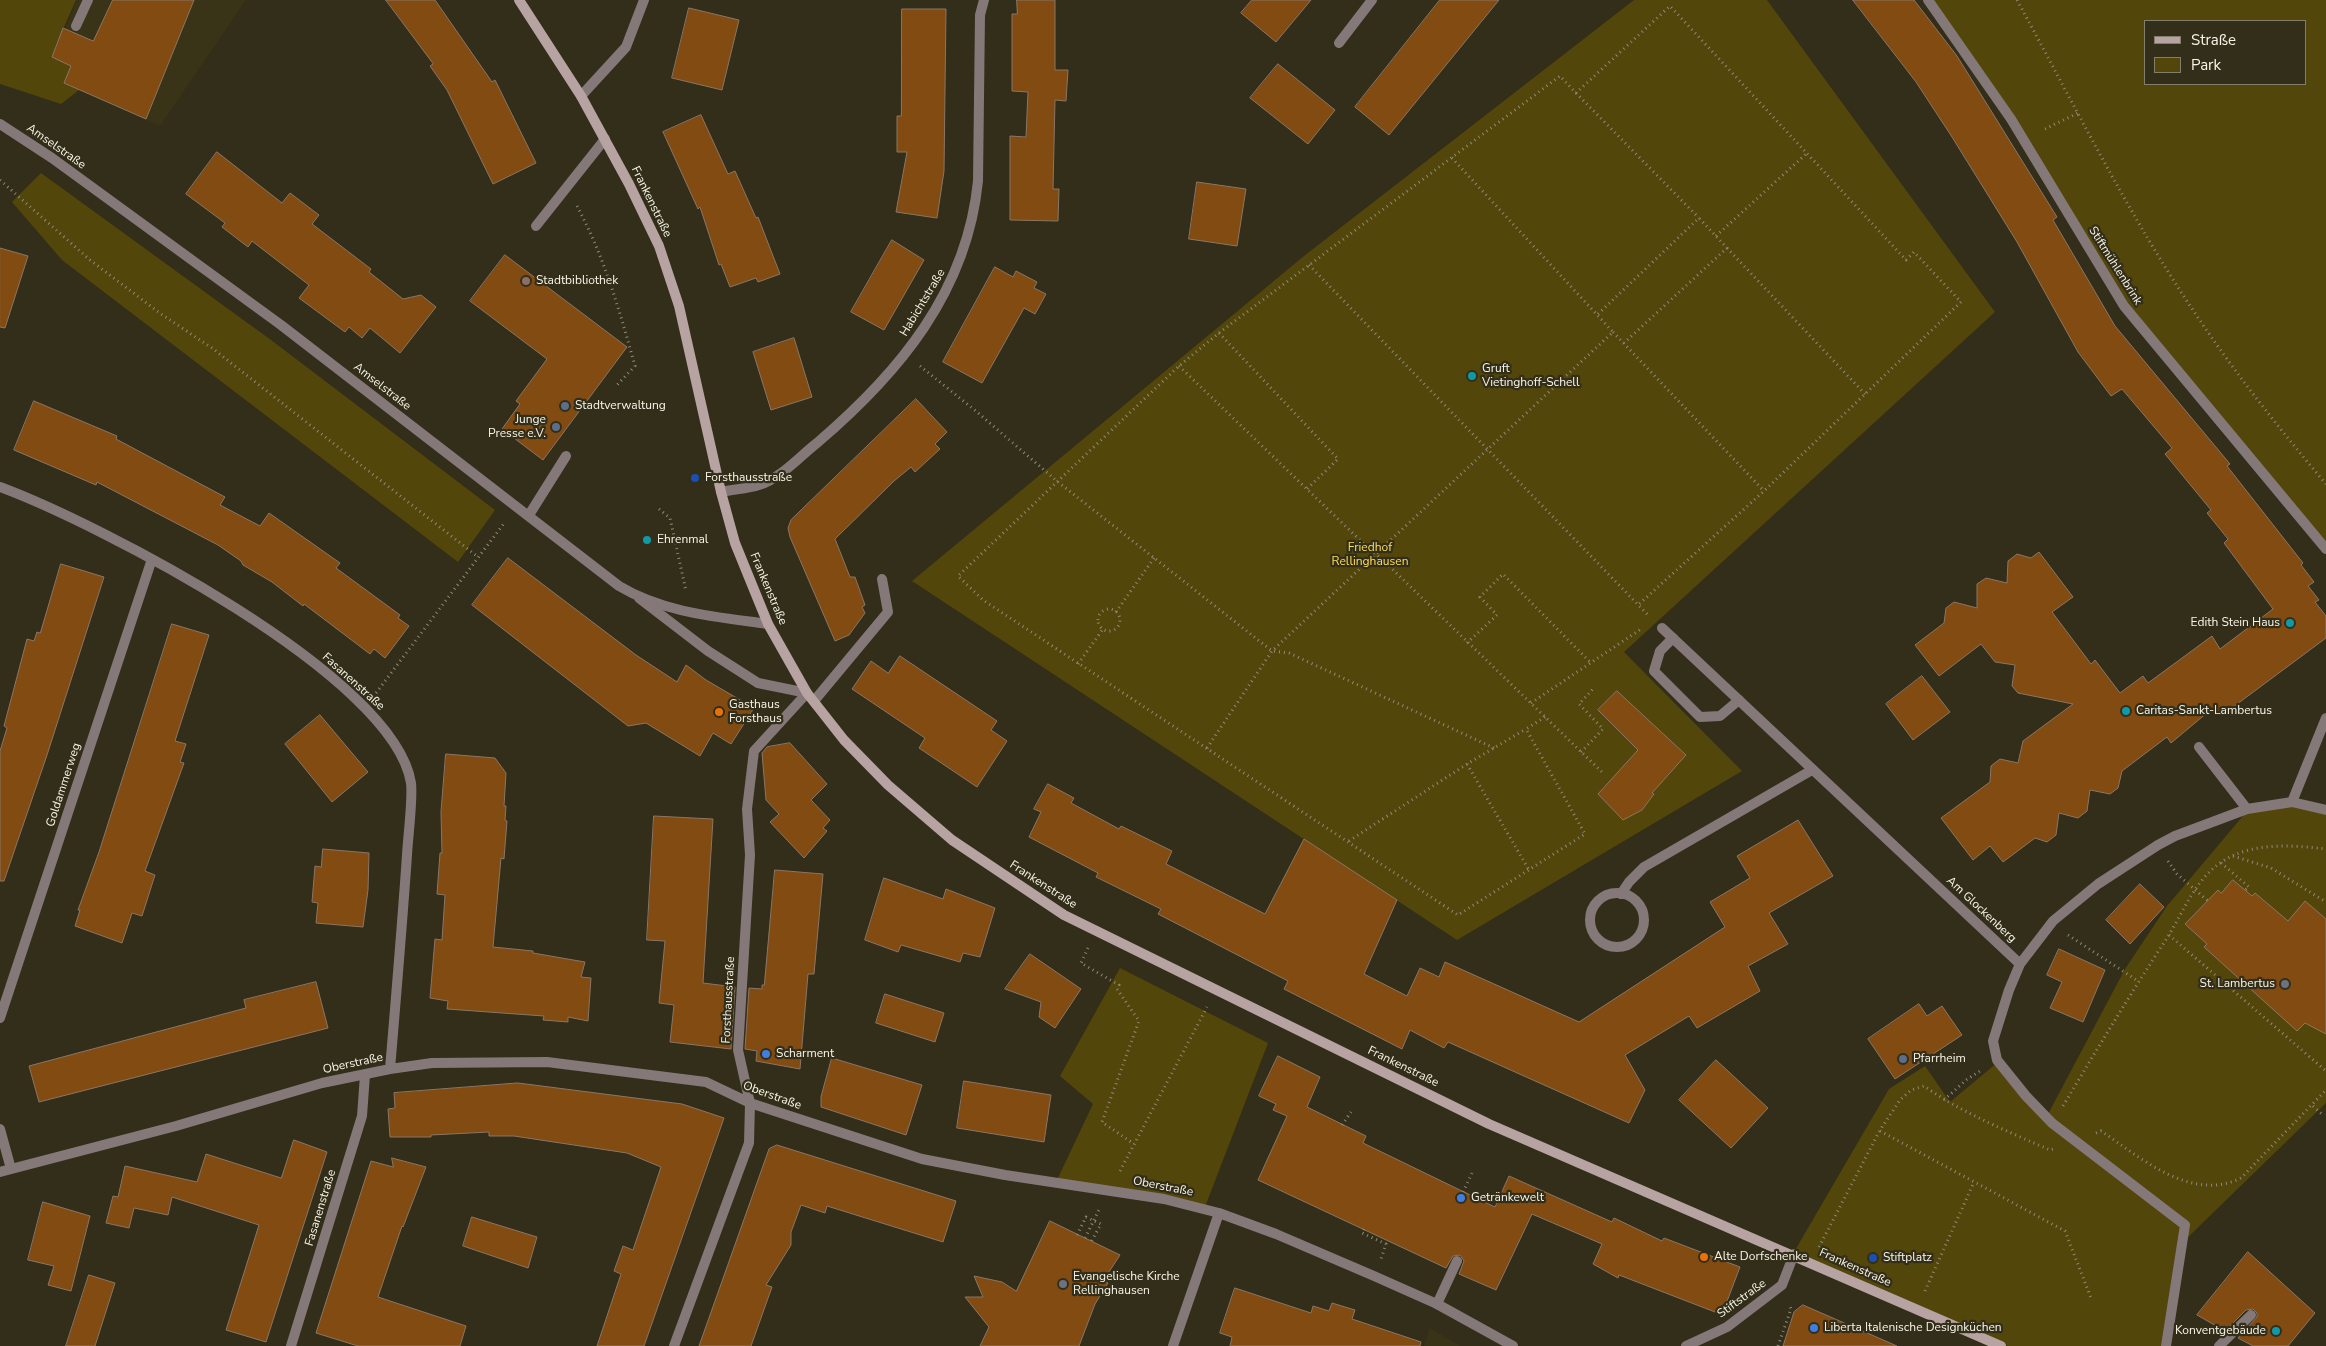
<!DOCTYPE html>
<html>
<head>
<meta charset="utf-8">
<style>
	body { margin:0 }
	#map { position:relative; width:2326px; height:1346px; overflow:hidden; background:#322e19; font-family:"Nunito Sans",sans-serif }
	canvas { display:block }
	.legend { position:absolute; left:2144px; top:20px; width:162px; height:65px; box-sizing:border-box; background:#322e19; border:1px solid #817e6c; margin:0; padding:6px 9px; list-style:none; font-size:15px; color:#f8f5e8 }
	.legend li { display:flex; align-items:center; gap:10px; height:25px }
	.legend b { width:25px; border:1px solid #817e6c }
</style>
</head>
<body>
<div id="map">
<canvas width="2326" height="1346"></canvas>
<ul class="legend">
<li><b style="height:6px;background:#b6a3a2"></b>Straße</li>
<li><b style="height:14px;background:#53460b"></b>Park</li>
</ul>
</div>
<script>
const context = document.querySelector('canvas').getContext('2d');
context.lineJoin = 'round';
function fillPath(path, color) {
  context.fillStyle = color;
  context.fill(path, 'evenodd');
}
function strokePath(path, color, width, dash) {
  context.strokeStyle = color;
  context.lineWidth = width;
  context.lineCap = dash ? 'butt' : 'round';
  context.setLineDash(dash || []);
  context.stroke(path);
}
function drawText(font, color, halo, rows, align = 'center') {
  context.font = font + ' "Nunito Sans",sans-serif';
  context.lineWidth = 4.5;
  context.setLineDash([]);
  context.textBaseline = 'middle';
  context.strokeStyle = halo;
  context.fillStyle = color;
  for (const [text, x, y, turn = 0] of rows) {
    context.save();
    context.translate(x, y);
    context.rotate((+turn || 0) * Math.PI / 180);
    context.textAlign = isNaN(turn) ? turn : align;
    if (halo) context.strokeText(text, 0, 0);
    context.fillText(text, 0, 0);
    context.restore();
  }
}
const built = new Path2D(`
	M77,0H246L160,126L46,73Z
	M1430,1328L1460,1346H1424Z`);
const green = new Path2D(`
	M0,0H76L56,45L54,57L86,70L79,90L61,104L0,84Z
	M1634,0H1767L1995,312L1624,652L1742,771L1457,940L912,581L1304,256Z
	M1929,0H2326V547L2127,308ZM2145,21H2305V84H2145Z
	M41,173L271,340L495,510L458,562L62,260L12,202Z
	M2292,803L2326,811V1103L2183,1242L2187,1224L2047,1116L2125,969L2167,906L2248,810Z
	M1120,968L1268,1043L1205,1207L1057,1180L1093,1104L1060,1076Z
	M1998,1062L2025,1096L2185,1226L2165,1346H2008L1794,1252L1889,1089L1925,1066L1950,1102Z`);
const building = new Path2D(`
	M113,0H194L146,119L64,83L71,66L52,57L63,28L93,41Z
	M386,0H435L492,82L495,80L536,163L493,184L447,90L430,66L433,64Z
	M1017,0H1055V70H1068L1066,101L1055,100L1053,189H1059L1058,221L1010,220V136L1026,137L1028,92L1012,91V14H1017Z
	M1252,0H1311L1276,42L1241,13Z
	M1440,0H1499L1389,135L1355,107Z
	M1853,0H1914L1957,56L2057,217L2053,220L2115,326L2230,464L2227,466L2303,563L2301,565L2314,582L2308,586L2319,600L2315,602L2326,616V638L2221,716L2214,707L2171,743L2167,737L2122,771L2118,788L2110,794L2090,790L2087,811L2078,818L2059,813L2056,835L2047,842L2035,838L2003,862L1990,846L1973,860L1941,818L1990,782L1991,766L2000,759L2018,763L2023,741L2073,704L2018,693L2012,686L2015,665L1995,662L1981,644L1939,676L1915,645L1944,623L1946,608L1954,602L1977,608V584L1986,578L2007,583L2008,561L2017,554L2031,558L2039,552L2073,597L2052,612L2091,664L2095,660L2120,693L2143,676L2148,683L2212,636L2220,649L2273,609L2224,543L2228,539L2207,513L2211,510L2165,454L2172,448L2122,389L2111,396L2078,352L2017,242L1952,137L1916,82Z
	M689,8L739,20L722,90L672,78Z
	M902,9H946L944,171L937,218L896,212L907,152H897V116H901Z
	M1278,64L1335,110L1308,144L1250,98Z
	M701,115L728,174L735,171L756,218L758,217L780,274L758,282L756,278L730,287L721,264L719,265L700,207L698,209L663,132Z
	M217,152L282,203L290,193L319,215L312,224L371,269L369,272L403,299L421,295L436,307L400,353L370,328L362,338L349,327L345,332L299,298L309,285L252,241L248,247L222,227L225,223L186,194Z
	M1197,182L1246,189L1237,246L1189,239Z
	M892,240L924,260L884,330L851,312Z
	M0,248L28,256L5,328L0,327Z
	M505,255L627,347L543,460L502,429L520,404L516,401L547,359L470,301Z
	M995,267L1013,277L1016,271L1037,282L1034,288L1046,294L1035,314L1024,308L982,383L943,362Z
	M794,338L812,397L771,410L753,352Z
	M916,399L947,432L935,444L940,449L915,472L911,467L894,481L835,539L850,577H855L865,605L862,607L865,613L849,635L835,641L790,537L788,528L791,520Z
	M34,401L117,436L116,439L225,497L220,505L260,526L269,513L340,563L336,568L400,615L398,618L409,626L385,658L374,649L370,654L304,604L303,606L272,582L243,565L241,561L218,545L97,482L96,485L14,450Z
	M508,558L636,655L677,682L686,665L706,680L754,708L731,744L713,733L700,756L646,723L628,726L472,605Z
	M61,564L104,577L47,755L4,881H0V751L7,728L4,726L27,639L34,641L37,632L40,633Z
	M172,624L209,635L175,741L186,744L180,762L184,763L145,871L155,875L142,916L132,913L122,943L75,926L80,910H78L99,852Z
	M900,656L997,721L991,730L1007,741L977,787L919,748L925,738L852,689L871,661L888,673Z
	M1922,676L1950,712L1913,740L1886,704Z
	M1617,691L1686,755L1652,793L1654,794L1642,810L1623,820L1598,794L1638,750L1598,710Z
	M320,715L368,772L332,802L285,744Z
	M790,743L827,784L811,800L830,820L823,828L827,831L804,858L770,822L779,814L766,800L762,753L767,747Z
	M446,754L495,758L506,773L504,806H506L505,820L507,821L504,859L501,858L493,947L533,951V953L585,962L581,977L591,978L588,1021L568,1017V1022L543,1020L544,1016L447,1009L448,1001L430,998L435,939L442,940L445,895L437,894L440,853H442L441,812Z
	M1048,784L1074,798L1071,803L1119,829L1121,826L1172,851L1166,864L1265,914L1304,839L1397,900L1364,974L1407,996L1420,968L1439,977L1445,962L1579,1022L1725,927L1710,902L1750,878L1737,856L1798,820L1833,876L1769,913L1788,944L1748,966L1760,991L1697,1028L1689,1016L1625,1055L1645,1090L1629,1123L1448,1042L1444,1048L1410,1030L1402,1049L1284,989L1288,981L1158,914L1161,909L1096,877L1098,873L1029,837L1041,812L1034,809Z
	M654,816L713,819L703,983L735,987L731,1049L670,1042L674,1005L659,1003L665,941L647,940Z
	M323,849L369,853L368,890L363,927L316,923L318,903L312,902L315,866L321,867Z
	M775,870L823,874L814,974H808L800,1069L756,1061L757,1051L745,1049L749,988L762,989V985H764Z
	M884,878L943,899L946,889L995,908L980,957L963,953L960,962L901,945L898,952L865,940Z
	M2233,880L2252,896L2255,893L2288,921L2305,901L2326,919V1034L2305,1023L2297,1031L2204,947L2207,944L2185,924L2218,890L2221,893Z
	M2140,884L2164,907L2130,944L2106,920Z
	M2059,949L2105,970L2083,1022L2050,1008L2062,982L2047,975Z
	M1030,954L1081,989L1055,1028L1039,1017L1041,1002L1005,989Z
	M316,982L328,1028L39,1102L29,1066L246,1008L244,1000Z
	M885,994L944,1013L935,1042L876,1023Z
	M1919,1004L1927,1016L1942,1006L1962,1035L1895,1079L1868,1039Z
	M1278,1056L1320,1077L1307,1107L1366,1136L1363,1143L1495,1207L1509,1176L1612,1222L1614,1218L1662,1241L1664,1238L1740,1267L1726,1304L1715,1312L1619,1275L1618,1278L1593,1264L1602,1244L1532,1214L1496,1290L1459,1274L1464,1261L1460,1255L1453,1256L1446,1268L1258,1180L1287,1116L1273,1110L1276,1104L1259,1096Z
	M832,1058L922,1085L906,1135L821,1107V1097Z
	M1716,1060L1768,1108L1731,1148L1679,1100Z
	M964,1081L1051,1095L1044,1142L957,1128Z
	M518,1083L682,1104L724,1118L644,1346H597L621,1274L614,1271L623,1246L633,1250L661,1167L627,1153L514,1136H489V1132L431,1135V1137H390L388,1109L395,1108L394,1093Z
	M294,1140L327,1152L266,1342L226,1330L259,1225L172,1197L168,1215L134,1208L129,1228L106,1223L113,1196L118,1197L125,1166L197,1182L206,1154L281,1178Z
	M777,1145L956,1201L943,1242L827,1206L825,1213L801,1205L791,1232V1245L766,1285L772,1287L751,1346H699L769,1149Z
	M392,1158L426,1167L403,1227L402,1226L378,1297L466,1326L460,1346H358L316,1333L371,1161L393,1167Z
	M43,1202L90,1216L71,1291L48,1285L54,1266L28,1260Z
	M472,1217L537,1237L528,1268L463,1246Z
	M1050,1221L1120,1255L1103,1281L1108,1283L1095,1304L1079,1346H980L989,1327L965,1297H983L974,1276L1002,1282L1016,1291Z
	M2248,1252L2315,1313L2288,1346H2253L2238,1338L2257,1317V1313L2253,1309L2246,1310L2225,1331L2197,1315Z
	M89,1275L115,1283L95,1346H66Z
	M1235,1288L1311,1313L1313,1306L1329,1311L1332,1303L1355,1310L1352,1319L1421,1342L1420,1346H1230L1232,1337L1220,1333Z
	M1803,1305L1897,1346H1783L1794,1312Z`);
const path = new Path2D(`
	M2017,0C2076,108 2131,220 2201,322C2239,378 2282,432 2326,484
	M1576,93L1699,218
	M2045,129L2078,113
	M0,180L90,260L161,314L212,348L478,557
	M577,206C604,256 620,312 635,366L617,385
	M1716,236L1806,154
	M1727,248L1865,394
	M1309,265L1648,615
	M1598,314L1699,218L1727,248L1624,343
	M1613,332L1764,491
	M1219,333L1338,459L1307,489
	M920,366L977,412L1058,482L1272,651L1289,653L1494,748
	M1179,366L1364,544L1387,564L1603,773
	M659,509L670,518L686,591
	M1098 620a11 11 0 1 1 22 0a11 11 0 1 1-22 0Z
	M1116,612L1154,558
	M1467,643L1497,615L1480,597L1503,574L1591,663
	M1078,664L1103,629
	M376,693L505,522
	M1531,703L1641,629
	M1545,717L1526,729L1585,834L1458,915L983,600L958,576L1179,366L1219,333L1560,76L1576,93L1670,6L1906,260L1914,252L1961,302L1764,491L1638,605
	M1207,748L1272,651L1613,332L1451,157
	M1581,752L1603,729L1579,704L1594,688
	M1467,764L1529,870
	M1349,841L1467,764L1526,729
	M2233,856L2271,868L2326,902
	M2168,861L2177,874L2208,901
	M2221,863L2249,887L2245,890
	M2068,935L2138,981
	M2169,935L2326,1071
	M1088,948L1081,963L1119,985L1117,989L1139,1021L1102,1122L1134,1144
	M1944,1100L1966,1080L1980,1071
	M2063,1106C2097,1049 2131,993 2167,938C2184,911 2195,879 2223,861C2253,842 2292,845 2326,849
	M2313,1106L2324,1116
	M1342,1125L1351,1112
	M1880,1131L2065,1231L2091,1298
	M2096,1133L2101,1131C2140,1157 2191,1203 2241,1178L2326,1090
	M1120,1171L1207,1007
	M1463,1192L1473,1171
	M1364,1229L1362,1233L1386,1244L1381,1259
	M1077,1235L1086,1217L1101,1224L1091,1242
	M1085,1238L1099,1210
	M1819,1247L1880,1130L1900,1100L1911,1090L1924,1086C1962,1113 2007,1131 2050,1150L2053,1149
	M1925,1291L1974,1182
	M1778,1346L1791,1309L1789,1304`);
const lane = new Path2D(`
	M76,26L88,0
	M536,226L605,139
	M529,515L566,456
	M639,598L708,651L758,683L807,693
	M1673,638L1660,651L1654,671L1700,717L1720,716L1739,700
	M814,701L888,612L882,579
	M2199,747L2247,809
	M1590 920a27 27 0 1 1 54 0a27 27 0 1 1-54 0Z
	M1621,894L1629,882L1644,867L1812,770
	M1437,1304L1457,1261
	M2219,1346L2251,1315`);
const street = new Path2D(`
	M1928,0L2011,119L2124,306L2326,549
	M1339,43L1372,0
	M581,96L626,47L644,0
	M0,124L52,158L281,325L619,586C664,613 717,617 768,624
	M0,487C97,523 394,675 411,783C413,799 408,836 407,855C402,927 396,998 390,1069
	M721,492C733,489 747,489 759,485C781,478 799,457 817,443C899,373 967,292 978,181L980,15L984,0
	M1662,628L2020,964
	M2292,802L2326,718
	M0,1018L152,559
	M0,1129L11,1169
	M0,1172L176,1126L322,1083L390,1069L432,1063L547,1062L706,1082L750,1103L922,1159L1005,1175L1164,1199L1219,1213L1276,1234L1374,1276L1437,1304L1513,1346
	M291,1346L362,1116L365,1075
	M674,1346L749,1143L750,1103L738,1050L750,855L747,809L754,751L807,693
	M1173,1346L1219,1213
	M1686,1346L1727,1327L1782,1285L1794,1254
	M2166,1346L2185,1225L2052,1123L2026,1096L1997,1060L1993,1041L2009,990L2020,964L2053,921L2098,884L2158,845L2175,836L2247,809L2292,802L2326,810`);
const secondary = new Path2D(`
	M519,0L581,96L629,184L659,246L679,306L721,492L735,543L768,624L807,693L844,740L888,785L952,840L1064,915L1489,1124L2001,1346`);
const markers = [
	[526,281,5,"#8d6e63"],
	[1472,376,5,"#0f9aa8"],
	[565,406,5,"#5c6f8a"],
	[556,427,5,"#5c6f8a"],
	[695,478,5,"#1a4fb4"],
	[647,540,5,"#0f9aa8"],
	[2290,623,5,"#0f9aa8"],
	[2126,711,5,"#0f9aa8"],
	[719,712,5,"#e8710a"],
	[2285,984,5,"#6b7280"],
	[766,1054,5,"#3f7fe0"],
	[1903,1059,5,"#5c6f8a"],
	[1461,1198,5,"#3f7fe0"],
	[1704,1257,5,"#e8710a"],
	[1873,1258,5,"#1a4fb4"],
	[1063,1284,5,"#6b7280"],
	[1814,1328,5,"#3f7fe0"],
	[2276,1331,5,"#0f9aa8"]
];
const streetNames = [
	["Amselstraße",56,147,35],
	["Frankenstraße",651,202,64],
	["Stiftmühlenbrink",2115,266,58],
	["Habichtstraße",923,303,-59],
	["Amselstraße",382,387,38],
	["Frankenstraße",768,589,67],
	["Fasanenstraße",353,682,42],
	["Goldammerweg",64,785,-72],
	["Frankenstraße",1043,885,33],
	["Am Glockenberg",1981,910,43],
	["Forsthausstraße",729,1000,-87],
	["Oberstraße",353,1064,-12],
	["Frankenstraße",1403,1067,26],
	["Oberstraße",772,1096,20],
	["Oberstraße",1163,1187,11],
	["Fasanenstraße",321,1208,-73],
	["Frankenstraße",1855,1268,24],
	["Stiftstraße",1742,1299,-36]
];
const poiNames = [
	["Stadtbibliothek",536,281],
	["Gruft",1482,369],
	["Vietinghoff-Schell",1482,383],
	["Stadtverwaltung",575,406],
	["Junge",546,420,"right"],
	["Presse e.V.",546,434,"right"],
	["Forsthausstraße",705,478],
	["Ehrenmal",657,540],
	["Edith Stein Haus",2280,623,"right"],
	["Gasthaus",729,705],
	["Forsthaus",729,719],
	["Caritas-Sankt-Lambertus",2136,711],
	["St. Lambertus",2275,984,"right"],
	["Scharment",776,1054],
	["Pfarrheim",1913,1059],
	["Getränkewelt",1471,1198],
	["Alte Dorfschenke",1714,1257],
	["Stiftplatz",1883,1258],
	["Evangelische Kirche",1073,1277],
	["Rellinghausen",1073,1291],
	["Liberta Italenische Designküchen",1824,1328],
	["Konventgebäude",2266,1331,"right"]
];
const parkNames = [
	["Friedhof",1370,548],
	["Rellinghausen",1370,562]
];
fillPath(built, '#393317');
fillPath(green, '#53460b');
fillPath(building, '#824b11');
strokePath(building, '#8a7666', 1);
strokePath(path, '#8f8b7a', 3, [1, 4]);
strokePath(lane, '#857878', 10);
strokePath(street, '#857878', 10);
strokePath(secondary, '#b6a3a2', 10);
for (const [x, y, r, color] of markers) {
  const dot = new Path2D();
  dot.arc(x, y, r, 0, 2 * Math.PI);
  context.fillStyle = color;
  context.fill(dot);
  strokePath(dot, '#322e19', 2);
}
drawText('12px', '#f8f5e8', '#322e19', streetNames);
drawText('12px', '#f8f5e8', '#322e19', poiNames, 'left');
drawText('12px', '#fddf55', '#322e19', parkNames);
</script>
</body>
</html>
